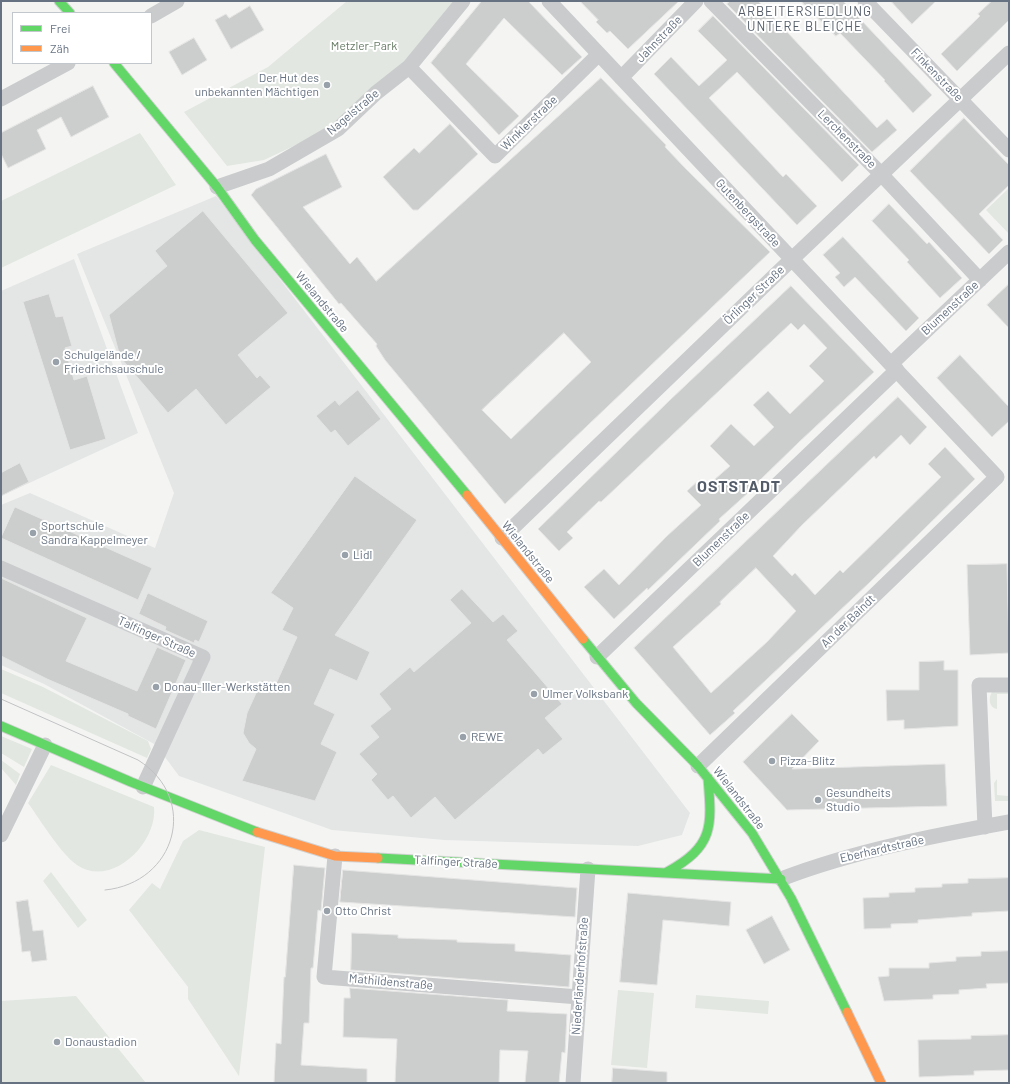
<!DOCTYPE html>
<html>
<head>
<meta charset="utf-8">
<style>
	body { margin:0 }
	#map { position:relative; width:1010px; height:1084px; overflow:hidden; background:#f4f5f3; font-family:Barlow,sans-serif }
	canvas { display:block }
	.frame { position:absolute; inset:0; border:2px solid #667282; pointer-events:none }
	.legend { position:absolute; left:12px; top:12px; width:140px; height:52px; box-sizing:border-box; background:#fff; border:1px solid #c2c7cd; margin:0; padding:5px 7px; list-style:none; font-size:12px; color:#667282 }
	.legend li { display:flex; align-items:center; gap:8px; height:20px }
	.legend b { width:20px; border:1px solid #c2c7cd }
</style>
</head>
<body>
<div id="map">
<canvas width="1010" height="1084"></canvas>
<div class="frame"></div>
<ul class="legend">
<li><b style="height:5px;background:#63d668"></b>Frei</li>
<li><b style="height:5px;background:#ff974d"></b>Zäh</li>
</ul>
</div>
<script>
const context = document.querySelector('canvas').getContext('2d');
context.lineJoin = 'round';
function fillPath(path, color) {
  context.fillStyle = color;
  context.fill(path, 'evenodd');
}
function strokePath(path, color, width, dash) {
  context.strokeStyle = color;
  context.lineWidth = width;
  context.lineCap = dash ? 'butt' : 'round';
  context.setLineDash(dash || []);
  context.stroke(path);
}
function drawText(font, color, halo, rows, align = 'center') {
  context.font = font + ' Barlow,sans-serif';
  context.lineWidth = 4;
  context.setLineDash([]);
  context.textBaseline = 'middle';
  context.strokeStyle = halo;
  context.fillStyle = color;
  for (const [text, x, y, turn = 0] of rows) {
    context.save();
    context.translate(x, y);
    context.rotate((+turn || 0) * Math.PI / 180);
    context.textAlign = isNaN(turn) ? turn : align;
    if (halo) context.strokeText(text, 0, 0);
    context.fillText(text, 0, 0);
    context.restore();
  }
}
const built = new Path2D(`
	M216,196L690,813L682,835L638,846L444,840L332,830L179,776L156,745L44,684L1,665V505L30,493L155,548L174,493L77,254Z
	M74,259L138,433L1,496V291Z`);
const green = new Path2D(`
	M347,1H463L376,93L315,136L264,160L227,166L184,112L268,67Z
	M140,133L176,185L1,268V201Z
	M1009,188V234L986,210Z
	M1,669L43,687L148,741L151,749L147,758L1,693Z
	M1009,689V694H997V709C989,708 988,698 992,692Z
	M1,736L32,749L24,767L1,753Z
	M1,760L20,774L16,785L1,768Z
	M51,765L154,807C158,842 112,889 77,865C60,853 41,821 28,803Z
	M997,779V795L1009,796V801H995L994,783Z
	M199,830L265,847L239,1076L188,999V987L129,910L152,883L160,889L183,841Z
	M51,872L87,920L78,928L43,881Z
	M618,990L654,993L647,1068L611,1065Z
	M696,995L769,1001L768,1014L695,1008Z
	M76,996L146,1083H1V1001Z`);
const building = new Path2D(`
	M482,1H528L582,57L562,75L504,18L466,64L519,116L499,135L431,63Z
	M580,1H679L628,49L610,31L607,33L596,22L598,20Z
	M730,1H758L877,128L887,119L897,130L872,152L727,4Z
	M801,1H843L932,95L913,113L884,81L885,80L840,33L836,36Z
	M891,1H936L912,24Z
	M992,1H1009V20L957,71L941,54L980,16L978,14Z
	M250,6L264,30L231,49L215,20L226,14L229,18Z
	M713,16L859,165L842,182L737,72L709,98L783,177L786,174L817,206L797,225L654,74L671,57L699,86L727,60L698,31Z
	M194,38L207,60L182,75L169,52Z
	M601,78L666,145L665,147L686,169L770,252L505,504L385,360L376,346L377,344L341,303L339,304L251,195L256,189L326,154L342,187L303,207L350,264L357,257L376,281ZM564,333L591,362L511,439L482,410Z
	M93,86L109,117L71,137L61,117L37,130L46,149L8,168L1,154V133Z
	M964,118L1009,165V185L979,214L1003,240L989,254L910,171Z
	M450,124L478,154L418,210H413L383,177L414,148L419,153Z
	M889,204L927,244L929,242L962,278L940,298L907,262L909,260L872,221Z
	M203,211L288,313L238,355L257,378L260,375L271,387L226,425L196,389L168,413L120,357L109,315L167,266L155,251Z
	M843,237L919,318L906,331L855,277L844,287L835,277L840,273L823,255Z
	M1009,284V328L987,305Z
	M791,286L874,372L798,443L758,482L759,483L719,519L720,521L648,590L647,588L614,619L584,587L604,569L619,585L667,536L701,505L687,491L700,479L706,487L730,466L710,446L731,424L754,446L774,427L753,405L768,391L790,414L824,381L809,366L827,348L804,324L798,330L791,323L601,502L599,501L567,532L573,538L559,551L538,529L669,401Z
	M49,294L56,317L63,316L72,346L65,348L74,380L87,376L106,439L70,450L23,302Z
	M960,355L1009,407V421L992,437L937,378Z
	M358,390L381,419L348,446L335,430L331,433L316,416L335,400L339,405Z
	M898,397L927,427L910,445L901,435L876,459L874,456L802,525L773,556L792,576L795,573L815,595L840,570L843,573L941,477L928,464L945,447L975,479L869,583L733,711L735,713L710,735L634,648ZM756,568L796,611L767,642L711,693L673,647L721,604L720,602Z
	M20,463L29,482L1,496V473Z
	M355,476L417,520L335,635L370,652L357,681L330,669L314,704L335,714L321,744L337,752L315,801L242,781L256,749L249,743L243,733L247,713L262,680L275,686L297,637L282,630L293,608L271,593Z
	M15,507L152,568L138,600L1,538Z
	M1007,564L1009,653L970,655L967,565Z
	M1,578L87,618L66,661L137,691L157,647L186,660L156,729L128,716V714L47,679L1,656Z
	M462,589L493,622L503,614L518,631L507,640L562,704L545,718L563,739L543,755L538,749L455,820L435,797L411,818L393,796L388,800L371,780L377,774L359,754L379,737L370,726L391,709L379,694L410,667L414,672L471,623L450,600Z
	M148,593L208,621L199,642L195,640L194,643L165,630L166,627L139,614Z
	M944,661V670H958V726L904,729V720L887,721L886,690H919V662Z
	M792,714L819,741L792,769L945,764L947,806L787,810L743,762Z
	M294,865L325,868L321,911L318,910L313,968H311L309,1023H304L301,1065L367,1069V1083H274L276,1043L281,1044L284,977H285Z
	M343,870L577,888L575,917L340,902Z
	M1009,878V911L972,913V916L918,920V923L891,924V928L864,929L863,898L889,897V893L915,892V888L942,887V884L968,883V879Z
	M628,893L731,902L729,926L663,920L657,985L620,982Z
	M28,900L33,931L43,930L47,960L32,962L30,951L22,952L16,902Z
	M772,916L790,950L764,964L746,930Z
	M352,933L398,935V938L457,940V942L515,944V951L571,955L569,987L351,970Z
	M1009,951V983L986,984L987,988L959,990V994L933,995V999L884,1001L878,977L889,976V968H929V963L956,961V957L981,956V952Z
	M350,988L508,1000L507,1011L567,1014L565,1053L562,1052L559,1083H525L528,1051L500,1050L499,1083H395L397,1039L343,1037L344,998H350Z
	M1009,1035V1070L974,1071V1075L919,1077L918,1040L971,1039V1036Z
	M613,1068L667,1072V1083H612Z`);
const street = new Path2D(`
	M549,1L997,477L698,766
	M711,1L882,175L980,280
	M865,1L1009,150
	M151,16L177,1
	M409,67L495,156L599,54
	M621,78L696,1
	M1,99L68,63
	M217,187L269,169L338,129L376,93L409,67L463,1
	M891,364L1009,252
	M502,538L792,259L1009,53
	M1,568L203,657L143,787
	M597,657L897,370
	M985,827L979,685H1009
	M1,835L45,745
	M335,856L324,977L579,997
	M781,879C854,851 932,836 1009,822
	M573,1083L588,869`);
const fast = new Path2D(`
	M59,1L70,13
	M114,63L217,187L255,240L467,495
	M583,639L636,703L698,766L752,833L791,898L847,1012
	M1,726L131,782L257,832
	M378,858L781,879
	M667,872C714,846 712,827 708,778`);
const slow = new Path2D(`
	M467,495L583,639
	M257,832L335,856L378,858
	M847,1012L881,1083`);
const tram = new Path2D(`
	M1,699L138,760C200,799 176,883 105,890`);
const markers = [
	[327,85,4,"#98a0aa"],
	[56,362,4,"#98a0aa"],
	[33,533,4,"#98a0aa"],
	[345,555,4,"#98a0aa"],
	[156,687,4,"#98a0aa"],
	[534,694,4,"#98a0aa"],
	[463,737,4,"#98a0aa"],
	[772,761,4,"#98a0aa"],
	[818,800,4,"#98a0aa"],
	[327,911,4,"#98a0aa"],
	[57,1042,4,"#98a0aa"]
];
const streetNames = [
	["Jahnstraße",659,39,-46],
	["Finkenstraße",937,75,46],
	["Nagelstraße",353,112,-40],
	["Winklerstraße",529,123,-44],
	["Lerchenstraße",847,139,45],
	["Gutenbergstraße",748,213,47],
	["Örlinger Straße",754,295,-44],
	["Wielandstraße",322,302,50],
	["Blumenstraße",950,308,-43],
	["Blumenstraße",721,539,-44],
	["Wielandstraße",528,552,51],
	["An der Baindt",848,621,-44],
	["Talfinger Straße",157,637,24],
	["Wielandstraße",739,798,52],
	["Eberhardtstraße",882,849,-13],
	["Talfinger Straße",456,862,3],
	["Niederländerhofstraße",580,976,-86],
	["Mathildenstraße",391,982,5]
];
const parkNames = [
	["Metzler-Park",364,46]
];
const poiNames = [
	["Der Hut des",319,78,"right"],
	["unbekannten Mächtigen",319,92,"right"],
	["Schulgelände /",64,355],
	["Friedrichsauschule",64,369],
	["Sportschule",41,526],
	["Sandra Kappelmeyer",41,540],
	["Lidl",353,555],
	["Donau-Iller-Werkstätten",164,687],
	["Ulmer Volksbank",542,694],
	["REWE",471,737],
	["Pizza-Blitz",780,761],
	["Gesundheits",826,793],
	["Studio",826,807],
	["Otto Christ",335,911],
	["Donaustadion",65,1042]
];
const neighbourhoodNames = [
	["ARBEITERSIEDLUNG",805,12],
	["UNTERE BLEICHE",805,27]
];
const districtNames = [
	["OSTSTADT",739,487]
];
fillPath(built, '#e4e6e6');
fillPath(green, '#e2e7e1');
fillPath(building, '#cccece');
strokePath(building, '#e4e4e3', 1);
strokePath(fast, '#d0d1d1', 11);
strokePath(slow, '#d0d1d1', 11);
strokePath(street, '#cacbcd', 15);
strokePath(fast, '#63d668', 9);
strokePath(slow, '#ff974d', 9);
strokePath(tram, '#c1c2c3', 1);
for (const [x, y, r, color] of markers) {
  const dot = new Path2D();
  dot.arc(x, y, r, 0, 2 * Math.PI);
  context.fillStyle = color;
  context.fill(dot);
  strokePath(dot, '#fff', 1.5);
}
drawText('12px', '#667282', '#fff', streetNames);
drawText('12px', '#667a64', '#fff', parkNames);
drawText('12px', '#667282', '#fff', poiNames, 'left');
context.letterSpacing = '1px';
drawText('13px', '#535c68', '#fff', neighbourhoodNames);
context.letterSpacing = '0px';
context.letterSpacing = '1px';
drawText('bold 16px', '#535c68', '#fff', districtNames);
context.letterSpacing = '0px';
</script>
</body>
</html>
